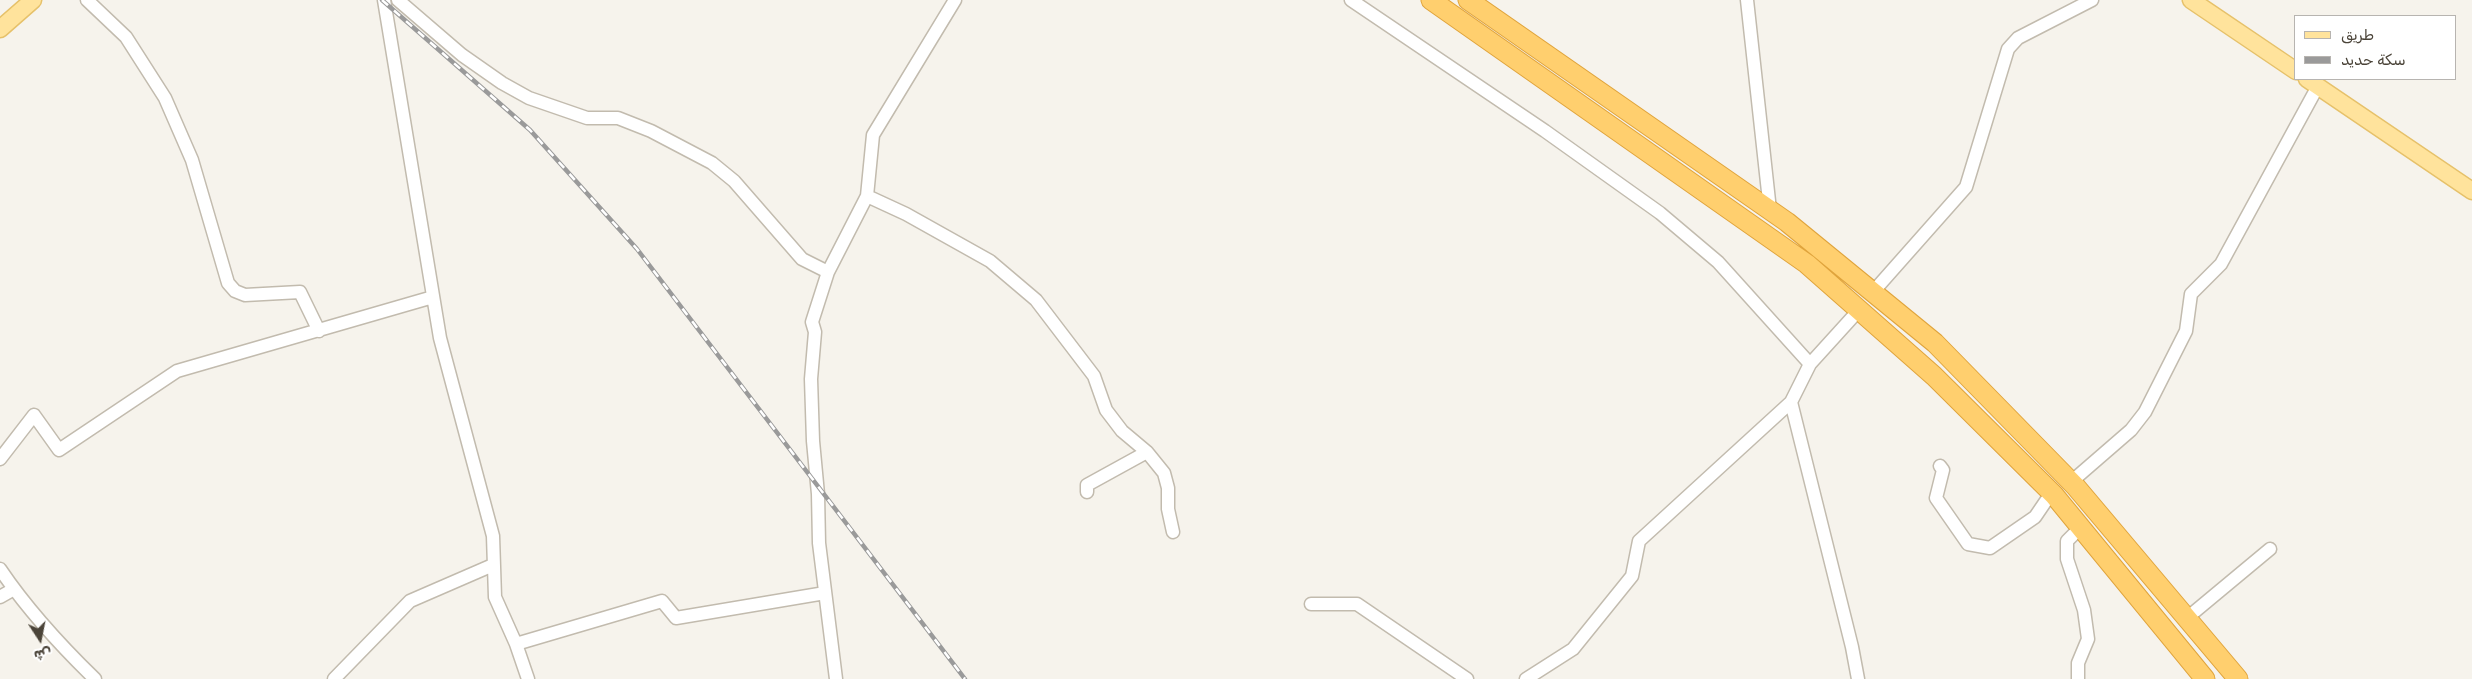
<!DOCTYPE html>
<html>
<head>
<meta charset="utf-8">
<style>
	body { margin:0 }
	#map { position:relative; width:2472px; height:679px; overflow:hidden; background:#f6f3ec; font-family:Rubik,Vazirmatn,sans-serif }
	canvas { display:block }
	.legend { position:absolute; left:2294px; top:15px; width:162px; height:65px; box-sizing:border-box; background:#fff; border:1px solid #b7b4b0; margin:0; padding:6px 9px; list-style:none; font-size:15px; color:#4b4439 }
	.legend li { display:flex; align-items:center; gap:10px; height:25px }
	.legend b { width:25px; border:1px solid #b7b4b0 }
	.north { position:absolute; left:15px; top:614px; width:50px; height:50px; -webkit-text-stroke:4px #fff; paint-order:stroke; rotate:169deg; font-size:14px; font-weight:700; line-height:20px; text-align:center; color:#4b4439 }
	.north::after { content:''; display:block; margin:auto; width:18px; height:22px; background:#4b4439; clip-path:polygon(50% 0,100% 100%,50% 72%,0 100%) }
</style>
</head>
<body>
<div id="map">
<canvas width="2472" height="679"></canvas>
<ul class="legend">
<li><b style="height:6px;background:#ffe39c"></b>طريق</li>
<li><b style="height:6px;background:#9a9a9a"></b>سكة حديد</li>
</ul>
<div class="north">ش</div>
</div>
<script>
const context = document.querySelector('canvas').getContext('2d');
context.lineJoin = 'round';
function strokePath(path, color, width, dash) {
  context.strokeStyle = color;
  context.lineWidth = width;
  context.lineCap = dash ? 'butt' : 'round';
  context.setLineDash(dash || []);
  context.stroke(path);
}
const minor = new Path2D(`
	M87,0L126,37L165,98L192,160L228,283L235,291L245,295L300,292L319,331
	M384,0L440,338L493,536L495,597L516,644L528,679
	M398,0L462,55L502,83L529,98L587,118H618L651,131L712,163L734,181L802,259L828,272
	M1351,0L1545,131L1660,213L1718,262L1810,364
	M1747,0L1770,210
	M867,196L906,214L990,261L1036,300L1094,376L1106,410L1122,431L1147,452L1164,473L1168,488V509L1173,532
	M1873,292L1966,187L2008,49L2018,38L2092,0
	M1791,402L1852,647L1858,679
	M0,459L34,415L59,450L177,371L433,297
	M1940,466L1943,470L1936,498L1968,544L1990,548L2035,517L2052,492
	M2071,482L2131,430L2145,412L2186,331L2191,294L2221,264L2318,86
	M1087,492V485L1147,452
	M0,569C27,609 60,645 95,679
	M0,597L14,589
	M1311,604H1357L1467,679
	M2187,618L2270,549
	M516,644L662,601L676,618L825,593
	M334,679L410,601L493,565
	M836,679L819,543L818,494L813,441L811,379L815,332L812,322L828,272L867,196L873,135L955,0
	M1526,679L1573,649L1632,576L1639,541L1791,402L1810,364L1859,310
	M2078,679V663L2088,639L2084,610L2067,559V541L2081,527`);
const major = new Path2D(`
	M2191,0L2296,71
	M0,29L33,0
	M2307,79L2472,191`);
const highway = new Path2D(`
	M1431,0L1807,264L1934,376L2054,495L2205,679
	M1468,0L1787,222L1935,343L2076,487L2238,679`);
const rail = new Path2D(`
	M382,0L530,130L637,249L965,679`);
strokePath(minor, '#c2bbae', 15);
strokePath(major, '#e6c16a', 19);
strokePath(highway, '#e0a43c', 21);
strokePath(minor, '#fff', 12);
strokePath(major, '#ffe39c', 16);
strokePath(highway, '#ffcf6e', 19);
strokePath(rail, '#9a9a9a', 4.5);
strokePath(rail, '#fff', 2.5, [8]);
</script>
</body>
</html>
